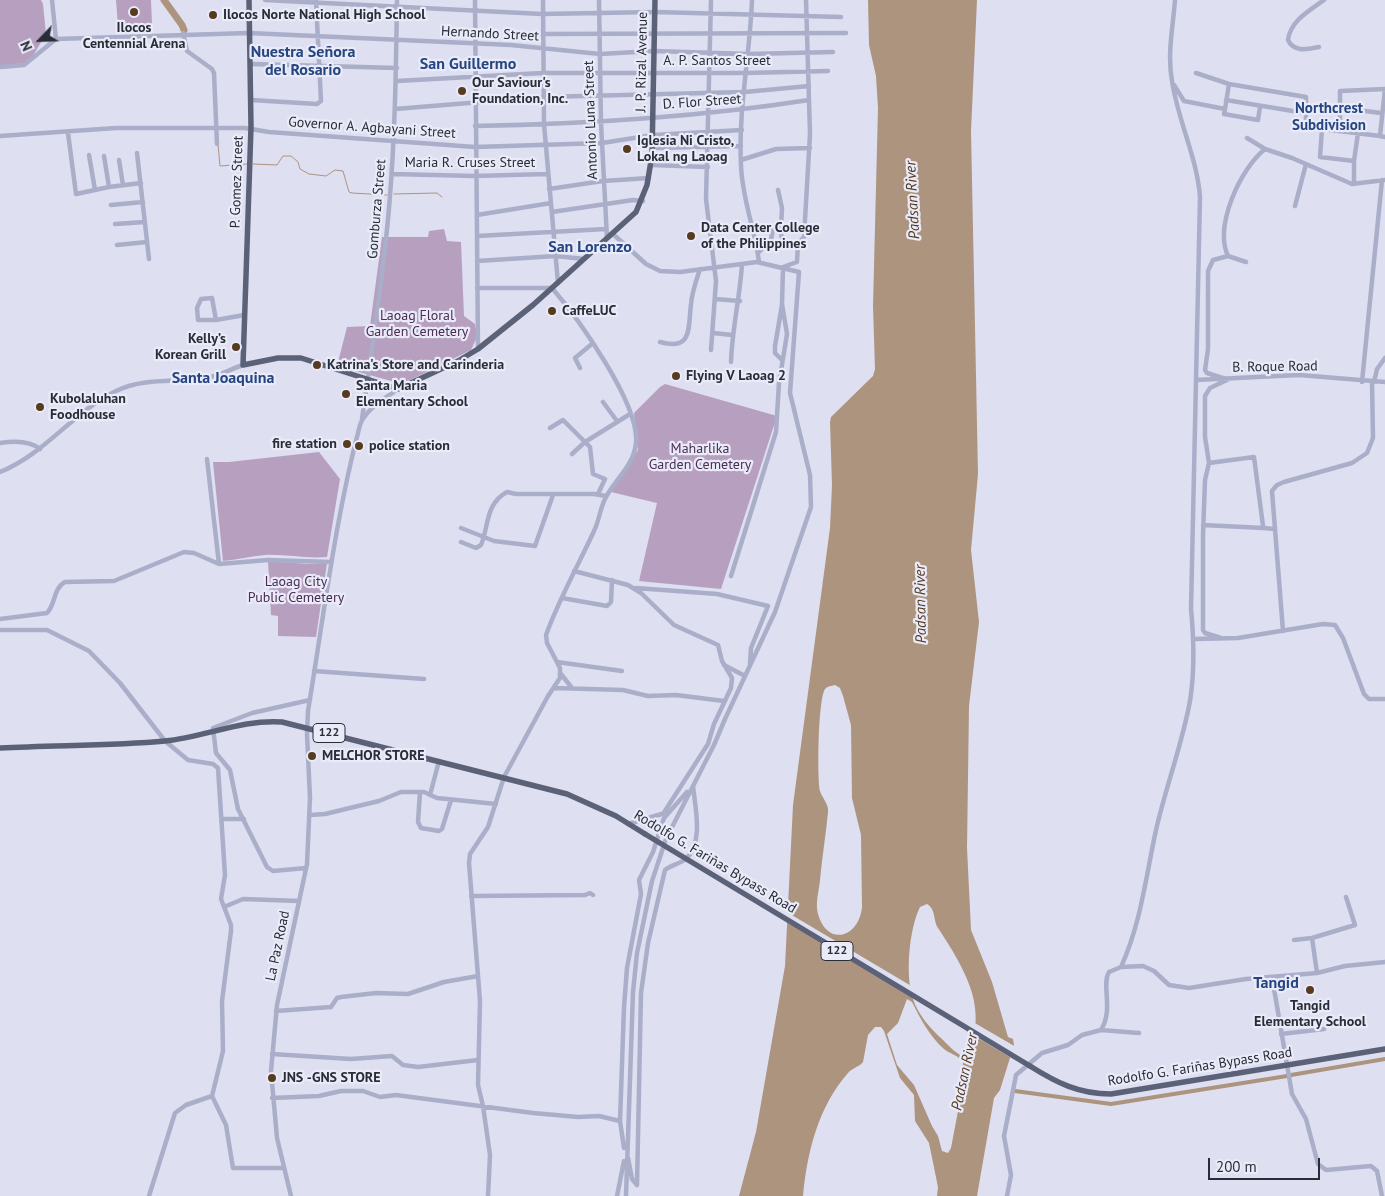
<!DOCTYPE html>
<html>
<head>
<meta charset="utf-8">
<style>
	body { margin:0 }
	#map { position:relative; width:1385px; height:1196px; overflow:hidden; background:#dedff1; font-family:"PT Sans",sans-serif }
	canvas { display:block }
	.north { position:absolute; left:15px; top:15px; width:50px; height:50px; -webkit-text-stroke:4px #eaebf9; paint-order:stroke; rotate:246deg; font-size:14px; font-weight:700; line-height:20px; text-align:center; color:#292d37 }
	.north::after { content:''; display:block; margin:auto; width:18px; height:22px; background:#292d37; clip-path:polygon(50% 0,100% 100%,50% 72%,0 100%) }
	.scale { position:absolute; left:1208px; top:1158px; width:112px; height:22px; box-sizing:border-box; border:2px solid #292d37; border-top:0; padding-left:6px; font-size:15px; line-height:18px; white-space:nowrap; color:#292d37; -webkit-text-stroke:4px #eaebf9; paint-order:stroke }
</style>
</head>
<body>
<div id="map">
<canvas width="1385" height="1196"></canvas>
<div class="north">N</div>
<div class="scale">200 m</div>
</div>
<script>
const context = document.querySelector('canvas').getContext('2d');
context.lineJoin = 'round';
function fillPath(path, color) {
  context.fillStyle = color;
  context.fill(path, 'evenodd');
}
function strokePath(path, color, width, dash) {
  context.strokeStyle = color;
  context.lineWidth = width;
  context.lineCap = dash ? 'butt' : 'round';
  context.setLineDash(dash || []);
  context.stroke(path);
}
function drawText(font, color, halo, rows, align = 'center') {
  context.font = font + ' "PT Sans",sans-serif';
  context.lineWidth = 4.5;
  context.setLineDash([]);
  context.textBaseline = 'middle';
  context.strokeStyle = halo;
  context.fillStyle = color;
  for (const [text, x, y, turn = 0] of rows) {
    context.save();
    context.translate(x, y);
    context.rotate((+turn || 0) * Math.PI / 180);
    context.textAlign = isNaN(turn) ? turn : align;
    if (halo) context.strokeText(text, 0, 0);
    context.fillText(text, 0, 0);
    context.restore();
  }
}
const green = new Path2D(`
	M0,0H41L43,4L46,34L31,59L24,63L0,66Z
	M116,0H151L152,24L118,26Z
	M444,229L447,241L461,242L464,316L475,324L477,337L471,350L402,384L337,366L347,327L370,326L382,237H428L429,231Z
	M665,384L777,416L721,589L639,581L657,503L611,492L638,450L634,413L660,387Z
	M319,452L340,479L327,557C306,559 286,554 265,555C251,556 237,560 223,561L213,462H229Z
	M268,561L308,564L327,563L316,637L278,636V616L271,615Z`);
const water = new Path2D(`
	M868,0H977L971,131L978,474L971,550L979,622L969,706L967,848L971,930L992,982L1008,1037L1013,1039L1014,1045L1000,1090L994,1098L977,1196H937L938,1187L929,1143L915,1121L914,1095L900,1078L884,1031L881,1027H875L868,1035L863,1062C859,1067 852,1068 848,1073C818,1107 807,1153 803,1196H739L756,1132L785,966L793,805L830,528L832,485L830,422L831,417L873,376L875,369L873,306L878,108L876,76L869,45ZM835,685L840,688L843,696L851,725L852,798L861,835L862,907C859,938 827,947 818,914C815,903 819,891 820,880C822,857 826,834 828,812C829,804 822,798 820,791C817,777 818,699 825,689C828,686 831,686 835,685ZM927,904C936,909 933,920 938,928C952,949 973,982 975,1008C977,1023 974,1040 971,1055L967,1058C957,1055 950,1047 943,1040C931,1029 918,1015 913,999C905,976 909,929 920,907ZM907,999L912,1002C920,1018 930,1037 944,1049C950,1054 959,1055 963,1063L962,1090L951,1148L948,1153L942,1151L938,1136L932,1126L914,1085L897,1065L887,1034L898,1023Z`);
const pier = new Path2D(`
	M785,911L913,987L914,997L785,921Z
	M973,1022L1016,1047L1013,1059L971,1034Z`);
const stream = new Path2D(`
	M218,144L220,166L247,164
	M253,164L277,165L283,156H291L298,162L300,169L309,174L326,176L335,170L343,171L349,192L352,193L387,195
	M394,194L437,193L442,197`);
const canal = new Path2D(`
	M1291,1075L1385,1059
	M1015,1091L1111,1104L1287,1076`);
const river = new Path2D(`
	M164,0L182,25L184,30`);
const minor = new Path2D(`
	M52,0L56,39
	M265,0L542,14L655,12L841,17
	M475,0L478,349
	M543,0L544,124L558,283
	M599,0L601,123L607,238
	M711,0L706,199L716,281L711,350
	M752,0C750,55 738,110 741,165C742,199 755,229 759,262
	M183,33L187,51L212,69L214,73L217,144
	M542,34L846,33
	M56,39L249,33L511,45L600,54L654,51L749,54L833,52
	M1319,47C1308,49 1294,53 1288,40C1290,21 1310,10 1324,0
	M251,64L397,68
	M0,67L24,65L56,39
	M1196,73L1229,84L1306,97V127L1380,136
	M397,81L542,73H746L828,71
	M1174,85L1184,101L1225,109L1224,114L1258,120L1260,107
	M251,100L317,104L321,101L316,1
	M1226,100L1305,113
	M1341,108L1381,113
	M395,109L543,97L745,92L809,86
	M1225,109L1229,84
	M475,126C587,124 699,117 809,100
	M1322,129L1320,157L1354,161L1358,133
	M1340,131V91L1385,89L1380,136L1385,137
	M68,133L76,194L109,187L141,183
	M0,136L116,128H245L269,132L475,147L602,143L653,135L742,130
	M1247,138L1265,149
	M653,148L741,146
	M137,153L149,259
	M89,155L95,190
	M104,156L109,187
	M119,160L123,185
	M741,160L776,149L810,148
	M652,165L708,167
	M392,174L475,176L547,174
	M1354,184V161
	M549,189L603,181L649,178
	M778,190L782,208L781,229
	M111,205L143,202
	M1295,206L1306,164
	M552,212L633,200L643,201
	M477,215L551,203
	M115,224L145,222
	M750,224L780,229L783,243H798L804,237L810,134L806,0
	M613,234L646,264L660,271L680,272L757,262L799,272L790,393L810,475L811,507L775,612L725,719L714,745L666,839L652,881L637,953L633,992L626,1196
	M477,236L606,229
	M117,245L147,242
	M758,253L771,240L773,228
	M477,261L556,256L584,259
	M1246,262L1228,256C1214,226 1240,169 1265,149L1292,158L1352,184L1385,180
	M477,288H552C577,317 640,404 636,443C634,466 614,480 605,499C600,509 599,521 594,531C578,566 559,599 546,635L547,643L560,668V678L548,696L504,777L488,827L470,854L469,863L480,1001L478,1085L483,1106L490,1155L488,1196
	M715,299L740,301
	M216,320L212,298L201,299L197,308L198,320H216L244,315
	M713,333L732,335
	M660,342C693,351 688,328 691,304C692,292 696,281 700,269
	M782,360L775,353V346L782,305
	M731,362C732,329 740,297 742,264
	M580,368L575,358L593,343
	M1226,379L1207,373L1205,370L1208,349V271L1213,260L1228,256
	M1196,380L1299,375L1385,382
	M1362,382L1382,180
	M1374,382L1377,369L1385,358
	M603,402L617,421
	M362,419C372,349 383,279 389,208C395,139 396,70 397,0
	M550,428L563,420L590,447L593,474L605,479L598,494
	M0,443C13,441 29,440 40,449
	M572,454L585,442L630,414
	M207,459L219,564
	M1209,463L1254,457L1263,526L1264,528L1274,529
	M0,472C45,454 73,412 116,391C143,377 177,383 207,378C219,376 231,369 243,365
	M1203,525L1263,528
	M461,528L494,541L535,546L553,495
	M461,542L476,548L481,545C489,526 485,504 507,492L516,494H594L606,496
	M574,571L628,585L641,593L674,625L718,645L722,661L732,678L731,688L714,724L708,744L663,814
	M731,576L776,432L779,383L787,334L782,304L783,267L797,262L798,243
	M636,588L717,594L768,606L751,648L750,664
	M562,598L607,606L611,602L612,580
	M0,619L47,613C56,604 53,588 65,582L114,581L184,552L194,553L219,564L268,560L331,562
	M0,630H47L89,651L120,683L165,741L188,760L213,764L218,768L225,875L221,899L231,925V931L222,1001L223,1051L212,1096L186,1105L175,1113L149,1196
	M1283,631L1272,491L1277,485L1284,482L1352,463L1367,453L1373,438L1372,382
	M1221,638L1205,633L1203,630V535L1205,480L1209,463L1205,437V396L1210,388L1229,379
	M1194,639L1238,638L1323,624L1335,625L1343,638L1364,694L1369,699H1385
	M557,662L622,671
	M724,665L745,676
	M314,671L424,679
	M561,674L572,688
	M554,688L623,690L648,696L676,695L724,701
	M420,792L418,822L421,828L439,831L442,829L451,800
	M430,795L439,761
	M310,815L325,814L379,801L401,792H424L437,798L496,804
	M222,819H244
	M628,824L665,813
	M306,868L273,871L267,867L238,809L230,770L216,753L213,728L252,713L310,700
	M471,896L585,895L590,893L593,895
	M224,907L243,899L299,901
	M1294,940L1312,938
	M1121,967C1141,923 1146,876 1156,830C1166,786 1182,745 1190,701C1195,670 1194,640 1191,609L1200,197C1197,157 1178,121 1172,81C1167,54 1173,27 1175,0
	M1317,973L1312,938L1355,925L1346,897
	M1272,977L1292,1094L1306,1119L1318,1164L1326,1170L1371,1166L1377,1171L1382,1196
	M276,1011L331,1007L337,998L341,997L376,993L408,994L444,982L478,976
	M1101,1030L1139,1033
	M1281,1034L1324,1029
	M272,1054L351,1059L392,1056L403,1065L418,1067L478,1060
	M212,1096L226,1125L233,1168H284
	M272,1098L319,1096L341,1091H363L380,1097L396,1095L533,1113L578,1117L599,1116L620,1121
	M624,1148L620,1121L624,1007L627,968L641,894L639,880L653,852L664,818L687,792
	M628,1158L632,1179L637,1185L641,993L648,943L665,870C671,865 679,864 686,859C704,842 695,807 693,786
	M291,1196L277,1138L271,1071L277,1005L307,864L310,798L307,734L308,711C324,615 335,519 360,425C365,410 385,398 398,389
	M617,1196L624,1161
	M1007,1196L1011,1175L1004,1136L1016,1075L1042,1053L1068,1045L1082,1035L1101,1030C1114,1009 1101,985 1109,972L1121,967L1143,966L1154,971L1169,985L1189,988L1246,979L1317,973L1345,966L1385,962`);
const major = new Path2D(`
	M249,0L251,127L243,365L278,358H301L398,389L458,361L478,349L533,305L636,212L647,185L652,155L655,0
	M0,748C55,745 111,746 165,741C205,737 242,719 282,722L567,794L616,816L645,834
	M1030,1066C1057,1083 1079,1094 1111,1094L1385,1049`);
const majorBridge = new Path2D(`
	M645,834L1030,1066`);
const markers = [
	[134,12,5,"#563b21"],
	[213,15,5,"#563b21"],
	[462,91,5,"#563b21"],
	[627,149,5,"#563b21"],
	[691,236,5,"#563b21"],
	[552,311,5,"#563b21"],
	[236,347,5,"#563b21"],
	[317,365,5,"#563b21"],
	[676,376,5,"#563b21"],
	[346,394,5,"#563b21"],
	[40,407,5,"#563b21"],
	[347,444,5,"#563b21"],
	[359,446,5,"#563b21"],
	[312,756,5,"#563b21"],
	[1310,990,5,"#563b21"],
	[272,1078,5,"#563b21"]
];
const shields = [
	[329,733,32],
	[837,951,32]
];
const shieldNames = [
	["122",329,733],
	["122",837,951]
];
const poiNames = [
	["Ilocos Norte National High School",223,15],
	["Ilocos",134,28,"center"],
	["Centennial Arena",134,44,"center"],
	["Our Saviour's",472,83],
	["Foundation, Inc.",472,99],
	["Iglesia Ni Cristo,",637,141],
	["Lokal ng Laoag",637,157],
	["Data Center College",701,228],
	["of the Philippines",701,244],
	["CaffeLUC",562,311],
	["Kelly’s",226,339,"right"],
	["Korean Grill",226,355,"right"],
	["Katrina's Store and Carinderia",327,365],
	["Flying V Laoag 2",686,376],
	["Santa Maria",356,386],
	["Elementary School",356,402],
	["Kubolaluhan",50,399],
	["Foodhouse",50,415],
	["fire station",337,444,"right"],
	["police station",369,446],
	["MELCHOR STORE",322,756],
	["Tangid",1310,1006,"center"],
	["Elementary School",1310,1022,"center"],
	["JNS -GNS STORE",282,1078]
];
const streetNames = [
	["Hernando Street",490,34,3],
	["A. P. Santos Street",717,61],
	["J. P. Rizal Avenue",642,62,-89],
	["D. Flor Street",702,102,-4],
	["Antonio Luna Street",591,120,-92],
	["Governor A. Agbayani Street",372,128,4],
	["Maria R. Cruses Street",470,163],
	["P. Gomez Street",237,182,-88],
	["Gomburza Street",377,209,-85],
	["B. Roque Road",1275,367,-1],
	["Rodolfo G. Fariñas Bypass Road",715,862,31],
	["La Paz Road",278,946,-78],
	["Rodolfo G. Fariñas Bypass Road",1200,1067,-9]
];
const parkNames = [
	["Laoag Floral",417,316],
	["Garden Cemetery",417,332],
	["Maharlika",700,449],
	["Garden Cemetery",700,465],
	["Laoag City",296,582],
	["Public Cemetery",296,598]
];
const neighbourhoodNames = [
	["Northcrest",1329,109],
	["Subdivision",1329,126]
];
const waterNames = [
	["Padsan River",913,200,-93],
	["Padsan River",921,604,-91],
	["Padsan River",965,1072,-78]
];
const quarterNames = [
	["Nuestra Señora",303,52],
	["del Rosario",303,70],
	["San Guillermo",468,64],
	["San Lorenzo",590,247],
	["Santa Joaquina",223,378],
	["Tangid",1276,983]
];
fillPath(green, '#b79fc0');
fillPath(water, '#ad947e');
fillPath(pier, '#dedff1');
strokePath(stream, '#ad947e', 1);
strokePath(canal, '#ad947e', 4);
strokePath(river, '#ad947e', 7);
strokePath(minor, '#aaaec9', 4.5);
strokePath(major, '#5b6278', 5.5);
strokePath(majorBridge, '#5b6278', 5.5);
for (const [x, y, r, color] of markers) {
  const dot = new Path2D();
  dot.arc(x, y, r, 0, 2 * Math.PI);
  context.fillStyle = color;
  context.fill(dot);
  strokePath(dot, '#eaebf9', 2);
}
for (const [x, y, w] of shields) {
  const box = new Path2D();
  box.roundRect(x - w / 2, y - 9.5, w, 19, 4);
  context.fillStyle = '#eaebf9';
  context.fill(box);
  strokePath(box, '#292d37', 1);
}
drawText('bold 12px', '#292d37', null, shieldNames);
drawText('bold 14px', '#292d37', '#eaebf9', poiNames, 'left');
drawText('14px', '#292d37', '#eaebf9', streetNames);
drawText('14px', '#4c2e54', '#eaebf9', parkNames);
drawText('bold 15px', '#274681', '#eaebf9', neighbourhoodNames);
drawText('italic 15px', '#563b21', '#eaebf9', waterNames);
drawText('bold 16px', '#274681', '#eaebf9', quarterNames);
</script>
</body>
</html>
